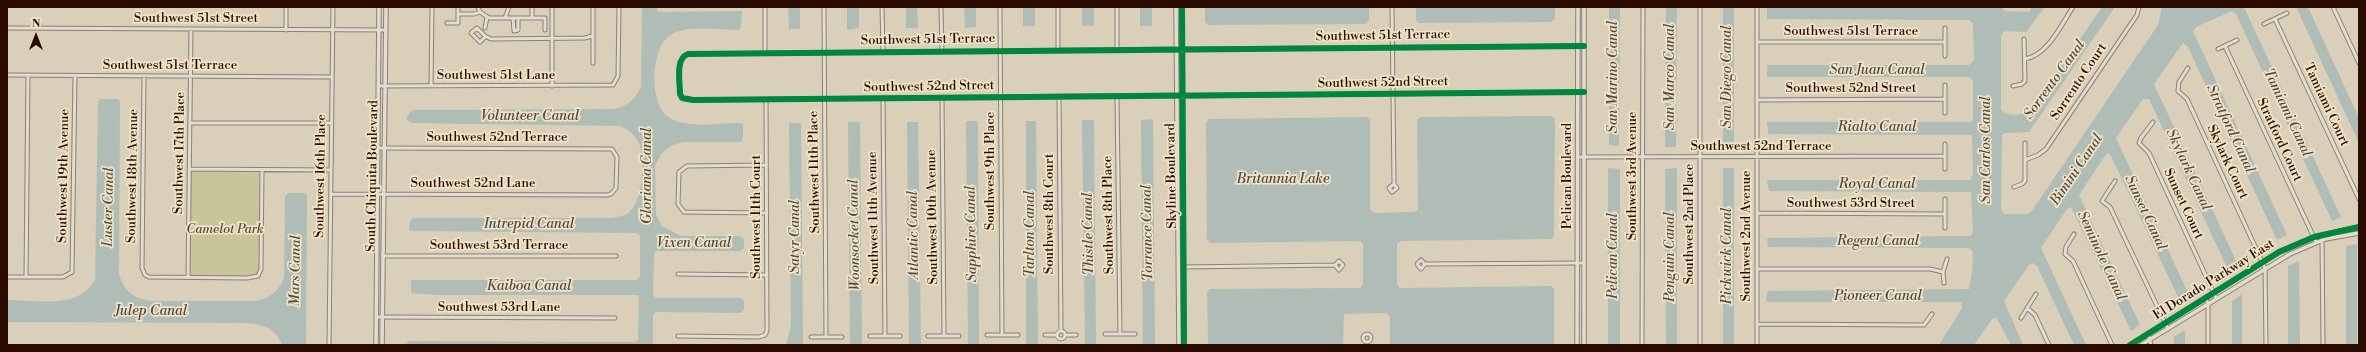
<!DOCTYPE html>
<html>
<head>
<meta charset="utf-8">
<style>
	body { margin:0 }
	#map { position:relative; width:2366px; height:352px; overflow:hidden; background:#dacfb8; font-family:"Libre Bodoni",serif }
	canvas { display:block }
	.frame { position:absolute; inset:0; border:8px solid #2a0d00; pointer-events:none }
	.north { position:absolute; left:16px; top:16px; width:40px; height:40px; -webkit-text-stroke:3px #f0e4c8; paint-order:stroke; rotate:0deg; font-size:11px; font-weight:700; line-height:16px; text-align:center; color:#2a0d00 }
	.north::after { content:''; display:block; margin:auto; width:14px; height:18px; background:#2a0d00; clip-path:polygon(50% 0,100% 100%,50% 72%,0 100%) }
</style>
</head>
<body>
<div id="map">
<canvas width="2366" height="352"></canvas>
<div class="frame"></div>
<div class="north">N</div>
</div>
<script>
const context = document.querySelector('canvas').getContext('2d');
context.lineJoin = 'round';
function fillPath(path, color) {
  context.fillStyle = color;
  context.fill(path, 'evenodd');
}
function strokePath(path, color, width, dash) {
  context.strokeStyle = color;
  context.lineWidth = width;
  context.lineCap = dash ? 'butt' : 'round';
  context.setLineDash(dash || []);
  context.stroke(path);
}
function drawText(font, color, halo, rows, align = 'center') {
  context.font = font + ' "Libre Bodoni",serif';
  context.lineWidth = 3.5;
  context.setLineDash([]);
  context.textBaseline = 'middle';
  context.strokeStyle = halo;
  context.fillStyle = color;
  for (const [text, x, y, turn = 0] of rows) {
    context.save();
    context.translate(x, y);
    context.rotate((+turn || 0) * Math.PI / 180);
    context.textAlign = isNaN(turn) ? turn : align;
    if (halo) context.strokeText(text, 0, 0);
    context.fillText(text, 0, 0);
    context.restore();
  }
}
const green = new Path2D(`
	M190,169L262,170L261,269L258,276L255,278L188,277Z`);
const water = new Path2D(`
	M642,7H657V11L661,12L742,11L741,27L739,30C718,30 690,25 672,34C650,45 648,106 670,118C689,129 718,123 739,123L743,124V138L741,142H684L672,145L661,154L655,166L656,215L662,226L681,236H740L744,239V248L740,251H656L654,253L653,295L656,298H741L744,301V309L741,313L656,312L653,315V345H405L409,341L634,342L638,340L639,298L637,295H437L411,293V280H637L640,276V236L637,233L413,231L409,230L410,221L413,218H610C618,217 628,216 632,209C642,197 644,166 641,150C639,138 630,130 620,126L411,123L406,119L410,112L414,110L614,109C627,106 635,100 641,87Z
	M788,7H800V29H789Z
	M847,7H859V28L847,30Z
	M906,7H917L918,28H906Z
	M964,7H976V27L965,28Z
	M1023,7H1035V26H1023Z
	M1082,7H1094V26H1082Z
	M1140,7H1152V26H1140Z
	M1205,7H1369V21L1366,24L1208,25L1205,22Z
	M1416,7H1555V19L1551,22L1419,23L1416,20Z
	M1609,7H1620L1619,146L1609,145Z
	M1666,7H1677L1676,147H1665Z
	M1723,7H1734V146H1723Z
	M2002,7L2004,11L2029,12L2032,7H2045L2026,32L2004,31L2001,36V110C2007,117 2026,116 2032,109L2102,7H2115L2029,132L2005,133L2002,135L2001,209L2004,214H2027L2031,212L2158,25L2162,7H2244L2341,217L2332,221L2236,14L2232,11L2196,27L2193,31L2287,235L2277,240L2188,47L2183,43L2154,84L2238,265L2228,270L2149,99H2143L2116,138L2189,295L2180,301L2111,156L2107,153L2079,195L2140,325L2131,331L2071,207L2067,209L2041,248L2086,345H2074L2037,266L2033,263L2029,265L2004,301L2023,345H2011L1996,317L1992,319L1974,345H1939L1962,308L1961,302H1768L1766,300L1768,291L1969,289L1972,273L1973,252L1969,248L1768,247L1767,238L1971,236L1973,233L1971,192L1769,191L1767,180H1970L1973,174L1972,135L1768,134L1767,122H1971L1973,119V80L1969,77H1767V65H1969L1974,60L1973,24L1969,20L1767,19V8Z
	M2296,7H2308L2359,118V143Z
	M100,99H118L120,101L119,273C123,291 135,300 154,301H255C269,299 278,292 284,278L285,196L288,193H304L307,195L306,345H282C276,328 264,325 248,323L7,322V300C36,300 78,310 95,280L98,102Z
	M1552,116L1555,119L1554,236L1551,239L1401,241L1397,244V284L1400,288L1551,286L1554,289V345H1390V317L1386,313L1344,314L1343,345H1208L1207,292L1210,289L1360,288L1363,284V245L1361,241L1210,243L1207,239L1206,122L1209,119L1367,117L1370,120V209L1374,213L1414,212L1418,210L1417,120L1420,117Z
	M1153,119L1155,345H1143L1141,120Z
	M1082,120H1094L1096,345H1085Z
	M966,121H978L979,345H968Z
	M1026,121H1036L1038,345H1026Z
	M848,122H860L862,345H850Z
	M907,122H918L921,345H909Z
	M789,123H801L803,345H786L791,326Z
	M1608,168L1620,169V345H1608Z
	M1677,168V345H1666L1665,169Z
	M1723,168H1734V345H1723Z
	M2357,244V345H2346V246Z
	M2299,261L2300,345H2288V266Z
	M2242,294V345H2232V301Z
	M2185,330V345H2174V337Z`);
const minor = new Path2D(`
	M478,7L480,12L489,18H545V30
	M765,7V53
	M824,7L826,337
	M882,7L883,52
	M941,7L942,51
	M1000,7L1002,335
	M1058,7V50
	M1117,7V50
	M1392,7L1394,184L1397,188L1392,192L1389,188L1394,184
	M2333,7L2359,63
	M458,14H474L480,12
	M505,18L509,7
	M513,18L514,31L518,30V18
	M532,18V7
	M2275,19L2359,199
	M447,23H458V7
	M2264,24L2287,13
	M7,28L385,30
	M485,28L487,17
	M286,30V7
	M485,37L480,42L471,33L477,28L485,36L491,39L585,38L592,36
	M1757,42H1945
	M2225,46L2316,242
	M1176,49L688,54C675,58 680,82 680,94L682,98L693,100L1177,95
	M1182,49L1584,46
	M2218,49L2237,40
	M1945,56V28
	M2025,59C2048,55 2061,25 2073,7
	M593,63V7
	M2188,68L2179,82L2178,91L2187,99L2265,268L2266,345
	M7,75L332,77
	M144,76L142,268L145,275L149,277L247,278L258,276L261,269L262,170
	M379,86L613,85L618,76L619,7
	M431,86L432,7
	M552,86V7
	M2013,86L2022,84L2025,81L2024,39
	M1182,96L1584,92
	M1059,97L1061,331
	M1117,97L1120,334
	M942,98L944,336
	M883,99L885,336
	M1757,100L1945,99
	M1945,113V85
	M2153,122L2141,138L2139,143L2149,153L2216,298
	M190,123H332
	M1945,144V169
	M1578,157L1945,156
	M2025,160L2038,155L2046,149L2137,15L2139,7
	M766,165L687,166L679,172L678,204L684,212L767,213
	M190,169L331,170
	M2115,181L2102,201L2110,207L2168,329
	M2014,187L2022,184L2025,181V143
	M331,194L607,195L611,194L616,188L617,157L612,149L378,148
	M1945,199V228
	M1757,213L1945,214
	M2074,234L2066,247L2065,254L2073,261L2112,345
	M2322,239L2323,345
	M382,256H616
	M1425,264L1421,269L1417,264L1421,260L1425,264L1584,263
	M1184,267L1335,265L1339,261L1343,265L1339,270L1335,265
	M1757,269H1930L1943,272
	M678,274L767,275
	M7,277H63L72,272L75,76
	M26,277L28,75
	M188,277L191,29
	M1944,283L1943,272L1947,259
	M2205,298L2208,303V345
	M2027,308L2035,315L2049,345
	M376,317L615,318
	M2021,318L2036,294
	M1757,324L1924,325L1932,314
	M1057 335a4 4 0 1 1 8 0a4 4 0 1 1-8 0Z
	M1363 338a4 4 0 1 1 8 0a4 4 0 1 1-8 0Z
	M1105,334H1135
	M2148,334L2151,345
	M987,335H1018
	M1045,335H1057
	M1065,335H1076
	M678,336L759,337L765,335L767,331L766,100
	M870,336H900
	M928,336H959
	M811,337H842
	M329,345L333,7
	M1642,345L1643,7
	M1700,345V7
	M1757,345V7`);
const tertiary = new Path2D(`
	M1176,7L1179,345
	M1182,7L1184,345
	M376,345L379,7
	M382,345L386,7
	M1577,345L1578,7
	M1584,345V7
	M2130,345L2279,252L2314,237L2359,227
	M2141,345L2290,254L2325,239L2359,233`);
const cycleway = new Path2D(`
	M1182,7L1184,345
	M1584,46L688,54C675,58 680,82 680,94L682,98L693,100L1584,92
	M2130,345L2279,252L2314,237L2359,227`);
const streetNames = [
	["Southwest 51st Street",196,19],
	["Southwest 51st Terrace",1851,32],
	["Southwest 51st Terrace",1383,36,-1],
	["Southwest 51st Terrace",928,40,-1],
	["Southwest 51st Terrace",170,66],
	["Southwest 51st Lane",496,76],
	["Sorrento Court",2079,82,-56],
	["Southwest 52nd Street",1383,83,-1],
	["Southwest 52nd Street",929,87,-1],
	["Southwest 52nd Street",1851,89],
	["Tamiami Court",2326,105,65],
	["Southwest 52nd Terrace",497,138],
	["Stratford Court",2279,140,65],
	["Southwest 52nd Terrace",1761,147],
	["Southwest 17th Place",180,153,-89],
	["Skylark Court",2227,162,65],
	["Southwest 9th Place",991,171,-90],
	["Southwest 11th Place",815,172,-91],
	["Southwest 19th Avenue",64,176,-89],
	["Southwest 18th Avenue",133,176,-89],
	["Southwest 16th Place",321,176,-89],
	["South Chiquita Boulevard",373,176,-89],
	["Skyline Boulevard",1172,176,-91],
	["Pelican Boulevard",1568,176,-90],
	["Southwest 3rd Avenue",1633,176,-90],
	["Southwest 52nd Lane",473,184],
	["Southwest 53rd Street",1851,204],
	["Sunset Court",2183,204,65],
	["Southwest 8th Court",1050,214,-90],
	["Southwest 8th Place",1109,215,-91],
	["Southwest 11th Court",757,217,-90],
	["Southwest 10th Avenue",933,217,-91],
	["Southwest 11th Avenue",874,218,-91],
	["Southwest 2nd Place",1690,224,-90],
	["Southwest 2nd Avenue",1747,236,-90],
	["Southwest 53rd Terrace",499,246],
	["El Dorado Parkway East",2214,280,-32],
	["Southwest 53rd Lane",499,308]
];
const parkNames = [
	["Camelot Park",225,230]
];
const waterNames = [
	["San Juan Canal",1877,71],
	["San Marino Canal",1614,77,-90],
	["San Marco Canal",1671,77,-90],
	["San Diego Canal",1728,77,-90],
	["Sorrento Canal",2055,80,-54],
	["Tamiami Canal",2287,113,65],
	["Volunteer Canal",530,117],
	["Rialto Canal",1877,128],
	["Stratford Canal",2230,129,65],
	["San Carlos Canal",1987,150,-90],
	["Bimini Canal",2077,170,-56],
	["Skylark Canal",2188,170,65],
	["Gloriana Canal",648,176,-90],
	["Britannia Lake",1283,180],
	["Royal Canal",1877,185],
	["Luster Canal",109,207,-89],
	["Sunset Canal",2145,213,65],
	["Intrepid Canal",529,225],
	["Torrance Canal",1148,233,-91],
	["Sapphire Canal",972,234,-91],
	["Tarlton Canal",1031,234,-90],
	["Thistle Canal",1089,234,-91],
	["Woonsocket Canal",855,235,-91],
	["Atlantic Canal",914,235,-91],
	["Satyr Canal",796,237,-90],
	["Regent Canal",1878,242],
	["Vixen Canal",694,244],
	["Pelican Canal",1614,256,-90],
	["Pickwick Canal",1728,256,-90],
	["Seminole Canal",2101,256,65],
	["Penguin Canal",1671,257,-90],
	["Mars Canal",296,271,-89],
	["Kaiboa Canal",529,287],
	["Pioneer Canal",1878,297],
	["Julep Canal",151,312]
];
fillPath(green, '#cac49b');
fillPath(water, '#b0bdb6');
strokePath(minor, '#8b8173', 5);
strokePath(tertiary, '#8b8173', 5.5);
strokePath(minor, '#e2ddd1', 3);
strokePath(tertiary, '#e2ddd1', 3.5);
strokePath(cycleway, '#00873e', 6);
drawText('13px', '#2a0d00', '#f0e4c8', streetNames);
drawText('italic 13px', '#5d4a2e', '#f0e4c8', parkNames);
drawText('italic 14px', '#53483f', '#f0e4c8', waterNames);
</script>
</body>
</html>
